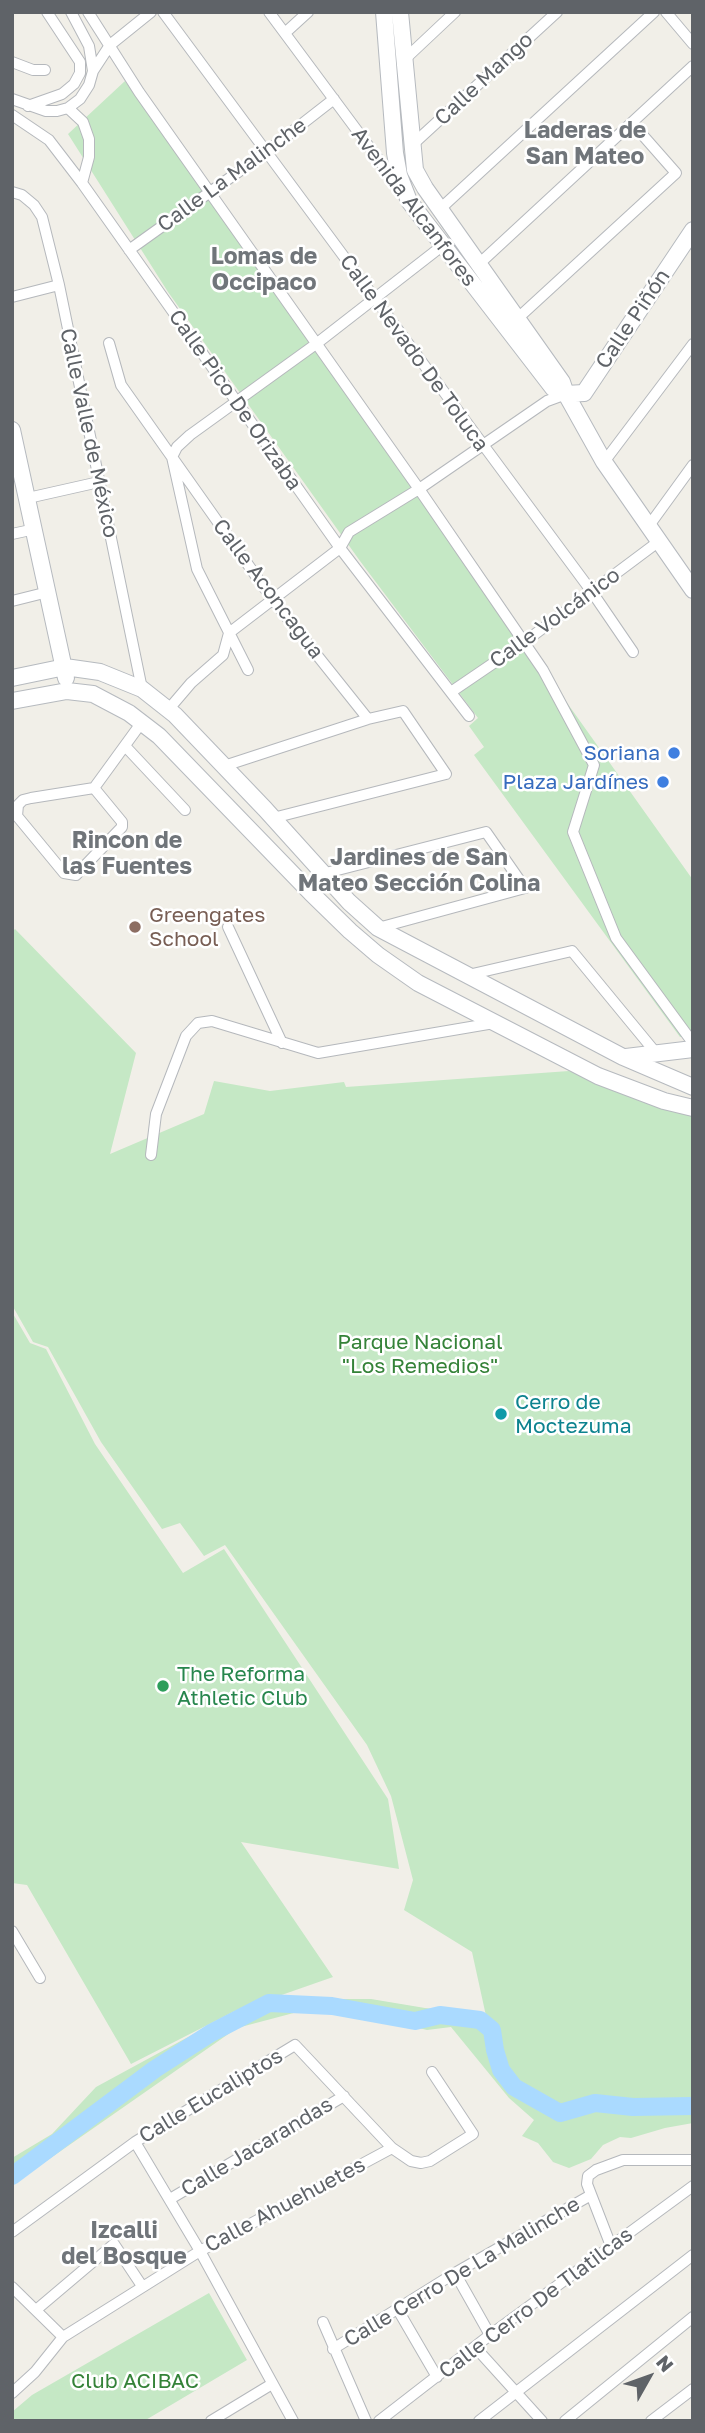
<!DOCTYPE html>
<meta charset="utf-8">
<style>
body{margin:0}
#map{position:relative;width:705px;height:2433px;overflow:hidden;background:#f1efe8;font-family:"Golos Text",sans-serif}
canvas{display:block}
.frame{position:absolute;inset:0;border:14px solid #5f6368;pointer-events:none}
.north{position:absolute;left:614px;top:2342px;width:70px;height:70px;-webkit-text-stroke:5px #fff;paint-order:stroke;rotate:50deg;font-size:19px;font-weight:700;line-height:28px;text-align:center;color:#5f6368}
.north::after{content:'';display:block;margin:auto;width:24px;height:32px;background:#5f6368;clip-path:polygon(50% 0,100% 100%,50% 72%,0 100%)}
</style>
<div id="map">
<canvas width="705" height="2433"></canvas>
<div class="frame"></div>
<div class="north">N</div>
</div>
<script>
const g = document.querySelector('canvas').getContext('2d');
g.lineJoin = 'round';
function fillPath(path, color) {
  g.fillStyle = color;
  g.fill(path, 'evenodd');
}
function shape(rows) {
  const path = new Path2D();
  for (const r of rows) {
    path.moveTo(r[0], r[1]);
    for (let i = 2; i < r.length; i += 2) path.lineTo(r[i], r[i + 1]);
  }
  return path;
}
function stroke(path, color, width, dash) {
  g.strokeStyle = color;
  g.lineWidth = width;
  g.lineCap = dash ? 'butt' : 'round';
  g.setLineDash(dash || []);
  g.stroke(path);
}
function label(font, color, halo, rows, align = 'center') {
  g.font = font + ' "Golos Text",sans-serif';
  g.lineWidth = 5;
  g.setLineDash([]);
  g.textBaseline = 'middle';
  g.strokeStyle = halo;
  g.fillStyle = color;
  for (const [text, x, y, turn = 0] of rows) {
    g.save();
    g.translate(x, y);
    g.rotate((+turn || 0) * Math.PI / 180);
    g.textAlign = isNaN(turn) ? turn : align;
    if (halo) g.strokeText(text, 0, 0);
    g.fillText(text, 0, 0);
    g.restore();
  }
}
const green = shape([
 [125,81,693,880,693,1036,680,1037,474,755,484,747,469,726,478,718,360,561,168,292,68,134],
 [15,929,136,1053,110,1154,204,1114,214,1081,270,1091,344,1082,346,1087,569,1071,693,1112,693,2123,665,2128,631,2138,620,2137,603,2145,591,2159,569,2168,553,2162,538,2143,522,2136,534,2120,509,2098,451,2027,427,2030,391,2021,305,2010,237,2028,12,2185,12,2158,52,2134,96,2087,201,2030,275,1999,371,1999,425,2008,456,2011,488,2025,472,1952,404,1910,413,1880,391,1796,367,1745,225,1545,204,1556,180,1523,162,1529,101,1442,48,1347,33,1342,12,1305,12,932],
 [12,1312,30,1343,46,1349,95,1444,183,1573,224,1549,388,1799,399,1869,241,1842,333,1977,233,2012,131,2064,27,1885,12,1883],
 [209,2293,247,2360,144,2421,12,2421,12,2412,32,2395]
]);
const river = shape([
 [12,2176,155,2069,211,2033,269,2003,332,2006,415,2021,440,2015,480,2020,492,2030,495,2050,501,2070,514,2087,560,2113,595,2103,633,2107,693,2106]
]);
const street = shape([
 [71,12,89,46,93,71],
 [88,12,139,92,419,489,543,670,594,765,573,832,616,938,693,1043],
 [163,12,592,592,633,652],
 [269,12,399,187],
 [666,12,693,44],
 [285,33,308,12],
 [404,60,455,12],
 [12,62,33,70,45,70],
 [12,99,46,111,57,111,68,108,80,99,89,85,93,71,110,45,151,12],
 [28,106,62,94,74,84,80,73,80,62,47,12],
 [68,108,83,122,89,139,89,157,82,183],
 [12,115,49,140,82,183,340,548,469,716],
 [411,146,557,12],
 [12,192,22,195,34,205,42,217,59,285,142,689],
 [440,209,654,12],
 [129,250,266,152,334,99],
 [480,263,693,66],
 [12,297,59,285],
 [518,318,676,173,632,123],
 [109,343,121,385,273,600,368,719],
 [604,462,693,344],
 [28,498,99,482],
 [648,527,693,465],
 [12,534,35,529],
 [12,601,48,592],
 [248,670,197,569,172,457,177,447,190,435,316,344,442,246],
 [451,692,523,643,658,542],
 [168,710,191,683,223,655,229,633,340,548,349,532,419,489,547,401,566,394],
 [125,746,185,810],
 [224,766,368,719,403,711,446,774,273,818],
 [94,788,122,822,122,827,76,875,64,873,17,816,18,805,23,800,31,798,94,788,142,722],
 [322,874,486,832,525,888,378,928],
 [228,927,282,1043],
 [468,975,572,951,656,1053],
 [151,1155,156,1114,186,1036,198,1023,212,1021,318,1053,494,1023],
 [12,1931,40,1978],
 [135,2142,200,2251,293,2421],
 [170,2199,344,2096],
 [12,2232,135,2142,295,2045,392,2148,411,2161,421,2163,430,2161,473,2134,432,2072],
 [611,2246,587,2184,588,2176,596,2170,623,2160,693,2160],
 [455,2273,490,2335],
 [12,2287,63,2337],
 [36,2310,114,2244,142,2286],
 [398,2310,437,2377],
 [323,2322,366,2421],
 [475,2347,542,2421],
 [333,2349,455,2273,591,2195],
 [12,2393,35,2372,63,2337,200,2251,392,2148],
 [211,2421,272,2384],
 [379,2421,490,2335,693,2186],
 [479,2421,693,2255],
 [565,2421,693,2317],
 [651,2421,693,2389]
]);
const secondary = shape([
 [384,12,395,153,399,175,409,201,553,388,566,394],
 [400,12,415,170,425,188,562,382,566,394,604,462,693,590],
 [566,394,584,393,693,230],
 [12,430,66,678],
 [12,678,65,667,100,672,142,689,175,715,265,809,349,902,378,928,623,1057,693,1087],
 [12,701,67,691,93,694,129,713,159,736,311,893,350,931,378,955,418,983,598,1076,664,1101,693,1108],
 [626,1057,693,1049]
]);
const markers = [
 [674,753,7,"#3f7fe0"],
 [663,782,7,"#3f7fe0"],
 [135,927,7,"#8d6e63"],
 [501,1414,7,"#0f9aa8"],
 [163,1686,7,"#2e9e5b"]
];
const streetNames = [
 ["Calle Mango",484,79,-43],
 ["Calle La Malinche",232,175,-36],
 ["Avenida Alcanfores",414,207,53],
 ["Calle Piñón",633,319,-56],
 ["Calle Nevado De Toluca",414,353,54],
 ["Calle Pico De Orizaba",235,400,55],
 ["Calle Valle de México",89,433,78],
 ["Calle Aconcagua",268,589,53],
 ["Calle Volcánico",555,618,-36],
 ["Calle Eucaliptos",211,2096,-31],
 ["Calle Jacarandas",257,2147,-31],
 ["Calle Ahuehuetes",285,2205,-28],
 ["Calle Cerro De La Malinche",462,2272,-31],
 ["Calle Cerro De Tlatilcas",536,2303,-37]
];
const shopNames = [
 ["Soriana",660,753],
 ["Plaza Jardínes",649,782]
];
const educationNames = [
 ["Greengates",149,915],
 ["School",149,939]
];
const parkNames = [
 ["Parque Nacional",420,1342],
 ["\"Los Remedios\"",420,1366],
 ["Club ACIBAC",135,2381]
];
const cultureNames = [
 ["Cerro de",515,1402],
 ["Moctezuma",515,1426]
];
const leisureNames = [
 ["The Reforma",177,1674],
 ["Athletic Club",177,1698]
];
const neighbourhoodNames = [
 ["Laderas de",585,131],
 ["San Mateo",585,157],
 ["Lomas de",264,257],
 ["Occipaco",264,283],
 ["Rincon de",127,841],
 ["las Fuentes",127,867],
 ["Jardines de San",419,858],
 ["Mateo Sección Colina",419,884],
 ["Izcalli",124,2231],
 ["del Bosque",124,2257]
];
fillPath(green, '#c5e8c5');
stroke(river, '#aadaff', 18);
stroke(street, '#b5b8bc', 12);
stroke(secondary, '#b6babf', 18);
stroke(street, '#fff', 10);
stroke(secondary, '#fff', 16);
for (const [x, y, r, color] of markers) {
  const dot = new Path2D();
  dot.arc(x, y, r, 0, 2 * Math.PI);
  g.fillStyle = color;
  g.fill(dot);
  stroke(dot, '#fff', 2.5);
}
label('21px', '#5f6368', '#fff', streetNames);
label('21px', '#366cbe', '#fff', shopNames, 'right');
label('21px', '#785e54', '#fff', educationNames, 'left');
label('21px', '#348238', '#fff', parkNames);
label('21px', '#0d838f', '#fff', cultureNames, 'left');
label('21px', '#27864d', '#fff', leisureNames, 'left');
label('bold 23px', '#70757a', '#fff', neighbourhoodNames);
</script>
